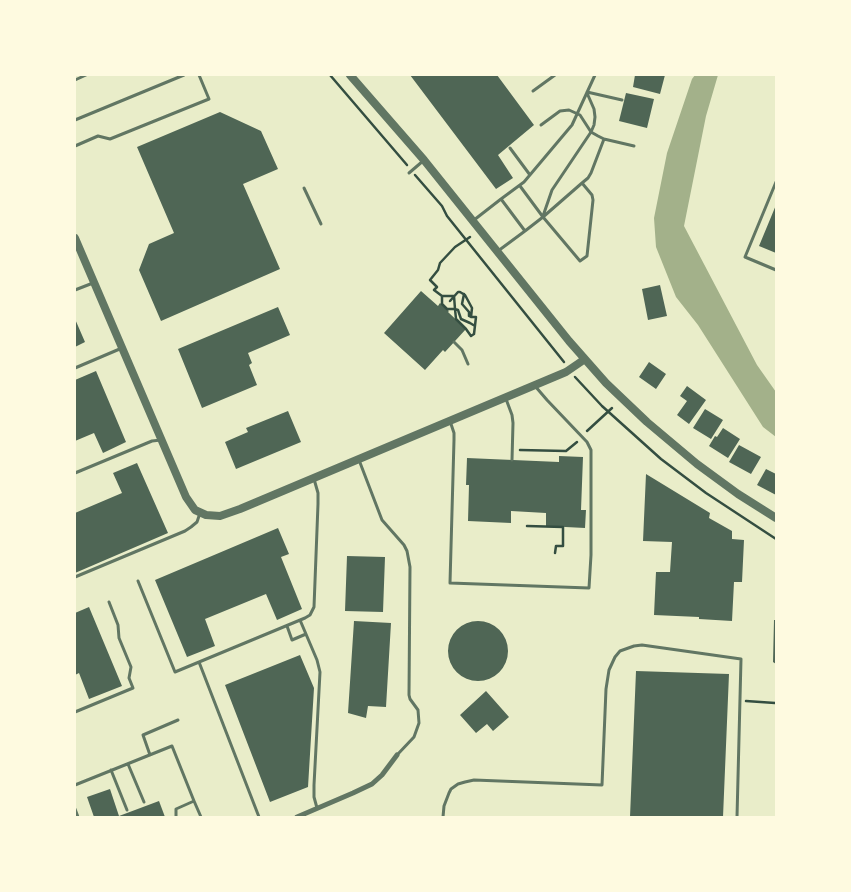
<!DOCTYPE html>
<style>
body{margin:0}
#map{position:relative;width:851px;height:892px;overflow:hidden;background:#e9edc9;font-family:Arial,sans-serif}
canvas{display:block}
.frame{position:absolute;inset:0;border:76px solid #fefae0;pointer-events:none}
</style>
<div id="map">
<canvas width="851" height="892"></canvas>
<div class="frame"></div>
</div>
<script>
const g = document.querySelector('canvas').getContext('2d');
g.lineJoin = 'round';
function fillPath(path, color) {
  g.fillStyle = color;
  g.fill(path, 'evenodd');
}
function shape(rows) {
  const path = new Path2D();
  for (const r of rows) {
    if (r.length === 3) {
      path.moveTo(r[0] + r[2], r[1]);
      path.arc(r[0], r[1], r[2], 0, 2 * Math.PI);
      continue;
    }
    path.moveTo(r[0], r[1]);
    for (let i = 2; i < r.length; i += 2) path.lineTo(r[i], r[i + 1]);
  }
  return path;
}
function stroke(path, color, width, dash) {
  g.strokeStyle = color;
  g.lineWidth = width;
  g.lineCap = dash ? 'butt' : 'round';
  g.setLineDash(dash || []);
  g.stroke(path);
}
const water = shape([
 [695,75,718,75,706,116,684,226,757,365,776,392,776,437,763,427,698,325,676,297,656,247,654,218,667,153,692,79]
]);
const building = shape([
 [410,75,497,75,534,125,498,155,513,178,496,189],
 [635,75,665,75,660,94,633,87],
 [626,93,654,99,647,128,619,121],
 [220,112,261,131,278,169,243,184,280,269,161,321,139,270,149,244,174,233,137,147],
 [776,205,776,253,759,246],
 [660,285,667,316,648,320,642,289],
 [421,291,438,306,440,303,449,311,448,312,466,329,445,352,443,350,425,370,384,333],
 [278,307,290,335,248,353,252,363,249,365,257,385,202,408,178,349],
 [75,319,85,342,75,347],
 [649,362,666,374,656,389,639,377],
 [96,371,126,442,103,453,94,433,75,441,75,380],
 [687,386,706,400,689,424,677,415,687,401,680,396],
 [705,409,723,420,711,439,693,428],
 [288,411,301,442,236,469,225,442,248,432,246,428],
 [723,428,740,439,728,458,709,446,715,436,717,437],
 [739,445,761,457,751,474,729,462],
 [559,456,583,457,581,510,586,510,585,528,546,526,546,513,511,511,511,523,468,521,469,485,466,485,467,458,559,462],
 [137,463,168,533,75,573,75,513,122,493,113,473],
 [766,469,776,474,776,495,757,485],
 [646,474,710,513,709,518,732,531,732,539,744,540,742,582,734,582,732,621,699,619,699,617,654,615,656,572,670,572,672,542,643,541],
 [278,528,289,554,281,557,302,609,277,620,266,594,205,619,215,646,187,657,155,580],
 [347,556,385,557,383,612,345,611],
 [89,607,122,686,89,699,79,673,75,675,75,613],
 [774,620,776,620,776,664,773,662],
 [354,621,391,623,386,707,368,706,366,718,348,713],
 [478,651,30],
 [300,655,314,688,308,787,270,802,225,685],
 [636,671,729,674,723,817,630,817],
 [486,691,509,717,493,731,487,724,476,733,460,715],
 [110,789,119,816,159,801,165,817,94,817,87,797]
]);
const path = shape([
 [330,75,407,165],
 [415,175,442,206,447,216,564,362],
 [470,237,455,247,440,263,438,270,430,280,437,287,434,290,442,296,454,296,455,309,458,310,461,319,470,323,475,326],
 [464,294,462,304,469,312,469,316,471,317],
 [442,296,442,304,447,309,455,309,456,319,466,329,471,336,474,334,476,317,471,317,472,308,465,295,460,292,458,292,450,301],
 [575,377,602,406,661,459,706,493,776,539],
 [587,431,612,408],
 [520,450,566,451,577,442],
 [527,526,563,527,563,546,556,546,555,553],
 [746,701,775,703]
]);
const service = shape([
 [75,80,86,75],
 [533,91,555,75],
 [587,92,622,100],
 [75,120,184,75],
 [541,125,560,111,569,110,580,115,591,132,598,136,604,139,634,146],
 [75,146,98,136,110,139,209,99,199,75],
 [510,148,530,175],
 [409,173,423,161],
 [776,182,745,257,776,270],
 [582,183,588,178,591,173,604,139],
 [520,186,543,217,580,261,587,256,593,200,592,195,582,183,543,217,525,231],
 [304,188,321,224],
 [501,199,524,182,572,125,595,75],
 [543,216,552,190,591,132,594,125,595,117,594,109,587,93],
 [474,220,501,199,525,231,498,251],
 [75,290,93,283],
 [454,342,462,350,468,364],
 [75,368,122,348],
 [506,399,512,415,513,423,512,460],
 [450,421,454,433,454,440,450,583,589,588,591,555,591,450,587,442,547,400,535,386],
 [359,460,382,520,404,545,407,551,410,567,409,695,410,699,418,710,419,723,414,737,397,755],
 [75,473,152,441,161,440],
 [75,577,185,531,191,527,197,522,200,513],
 [138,581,175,672,305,618,310,615,314,607,318,504,318,493,314,479],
 [300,620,317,660,320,672,314,785,314,797,317,808],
 [287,626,292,640,306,634],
 [199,662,259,817],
 [75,712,133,688,129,678,131,667,119,638,118,625,109,602],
 [150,755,143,735,178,720],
 [128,764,144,802],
 [111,770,127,810],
 [75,785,172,746,194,801],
 [75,809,78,817],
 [176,817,176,809,194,801,201,817],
 [443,817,444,806,449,793,451,789,458,784,465,782,474,780,602,785,606,689,609,670,615,657,620,651,634,646,642,645,741,659,737,817]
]);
const minor = shape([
 [297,817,353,793,372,784,382,775,397,755]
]);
const tertiary = shape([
 [350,75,424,160,569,341,606,383,647,422,697,464,738,494,776,518],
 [75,238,186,497,195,510,206,515,220,516,240,509,566,372,585,359]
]);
fillPath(water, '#a3b18a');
fillPath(building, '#4f6655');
stroke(path, '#344e41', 2.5);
stroke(service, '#617663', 3);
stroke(minor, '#617663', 5);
stroke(tertiary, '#617663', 8);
</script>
